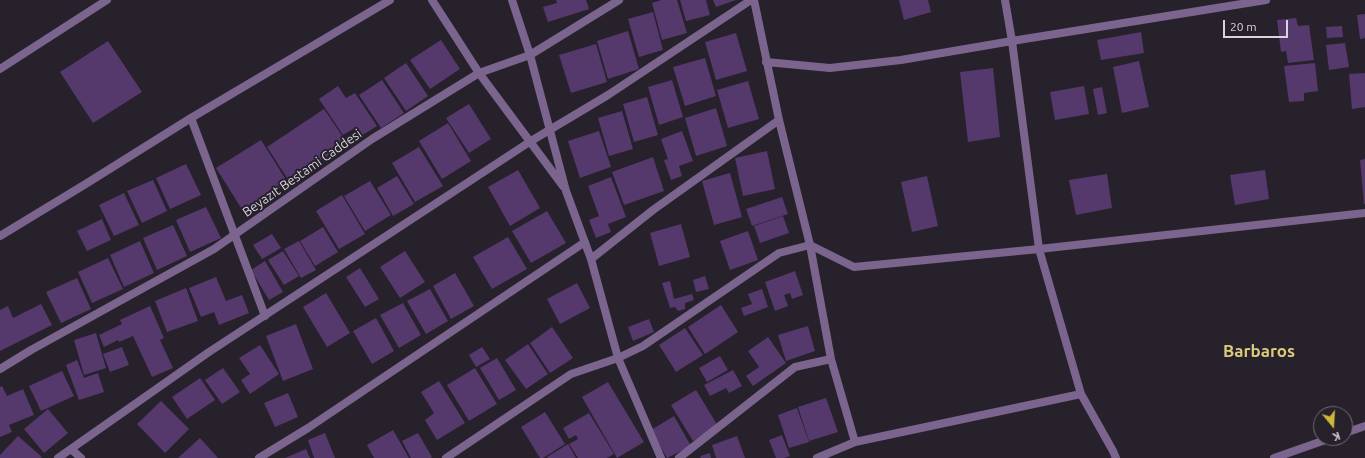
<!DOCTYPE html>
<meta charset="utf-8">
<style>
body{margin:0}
#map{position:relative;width:1365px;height:458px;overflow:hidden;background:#27212c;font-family:Ubuntu,sans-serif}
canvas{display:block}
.north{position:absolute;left:1313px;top:406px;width:40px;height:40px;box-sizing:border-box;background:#27212c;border:1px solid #6e6973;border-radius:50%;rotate:162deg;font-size:11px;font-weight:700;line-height:16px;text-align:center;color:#d9d5dd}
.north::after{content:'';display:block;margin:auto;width:14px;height:18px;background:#d0b837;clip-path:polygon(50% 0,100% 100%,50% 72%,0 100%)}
.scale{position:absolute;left:1223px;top:20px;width:65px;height:18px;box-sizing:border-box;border:2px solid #d9d5dd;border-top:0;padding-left:5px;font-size:12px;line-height:14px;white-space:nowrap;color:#d9d5dd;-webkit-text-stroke:3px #27212c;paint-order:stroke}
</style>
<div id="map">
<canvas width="1365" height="458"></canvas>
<div class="north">K</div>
<div class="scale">20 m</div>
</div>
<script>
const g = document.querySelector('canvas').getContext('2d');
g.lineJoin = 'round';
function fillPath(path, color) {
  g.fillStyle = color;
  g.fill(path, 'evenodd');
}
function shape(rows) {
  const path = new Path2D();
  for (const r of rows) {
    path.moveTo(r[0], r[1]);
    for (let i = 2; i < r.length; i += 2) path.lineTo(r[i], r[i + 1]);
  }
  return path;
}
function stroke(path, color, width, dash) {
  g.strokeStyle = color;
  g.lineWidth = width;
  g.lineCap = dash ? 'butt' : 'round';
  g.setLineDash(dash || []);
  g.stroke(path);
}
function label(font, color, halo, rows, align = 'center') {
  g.font = font + ' Ubuntu,sans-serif';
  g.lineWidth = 4;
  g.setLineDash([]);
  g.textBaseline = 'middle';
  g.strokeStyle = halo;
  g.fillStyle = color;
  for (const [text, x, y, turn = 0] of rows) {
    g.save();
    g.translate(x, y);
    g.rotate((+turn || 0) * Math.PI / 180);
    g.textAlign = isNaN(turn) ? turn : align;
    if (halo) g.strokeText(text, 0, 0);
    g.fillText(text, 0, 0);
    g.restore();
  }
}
const building = shape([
 [556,0,586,0,589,9,548,22,543,7,557,3],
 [661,0,677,0,687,33,662,40,652,3],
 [680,0,706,0,710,15,686,21],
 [713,0,736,0,716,7],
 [899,0,928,0,931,12,904,20],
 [653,12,663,50,639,57,628,19],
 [1365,14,1365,38,1360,39,1357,15],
 [1296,18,1298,26,1309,25,1314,60,1288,63,1286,51,1281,52,1277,20],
 [1342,26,1343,37,1327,38,1326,27],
 [628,31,639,69,608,79,597,41],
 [1141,32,1144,53,1101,60,1097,40],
 [736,33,747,71,716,80,705,42],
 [441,40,460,69,430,89,410,60],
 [108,41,142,92,93,123,60,72],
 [1345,43,1349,67,1329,70,1326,45],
 [596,44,607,82,571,93,559,55],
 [705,58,716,96,685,106,673,67],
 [1139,61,1149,107,1122,113,1113,67],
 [406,63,428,96,406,111,384,78],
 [1315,63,1318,91,1304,93,1304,101,1289,102,1284,66],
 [993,68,1000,137,968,142,960,72],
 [1365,73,1365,107,1352,109,1349,74],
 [382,80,404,113,381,128,359,95],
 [672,80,683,117,659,125,648,87],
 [748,81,759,119,728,128,717,90],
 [338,86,346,98,355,93,377,126,361,136,355,128,343,135,319,99],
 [1084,86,1089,114,1055,120,1050,92],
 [1102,87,1107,113,1098,115,1093,89],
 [647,97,658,135,634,142,623,104],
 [469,104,491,139,469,153,446,118],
 [716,108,727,146,696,156,685,118],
 [324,109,347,143,289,181,267,147],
 [622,111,633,149,609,156,598,118],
 [448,123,471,161,442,179,419,141],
 [599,131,611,167,580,178,568,141],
 [682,131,693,161,679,166,682,176,671,180,664,160,668,159,661,139],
 [261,140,288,183,243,211,216,168],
 [419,147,443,186,415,202,392,163],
 [767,151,775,189,743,196,735,158],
 [653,157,664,191,624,205,612,172],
 [1365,159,1365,204,1364,204,1360,160],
 [186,164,201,195,170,209,156,178],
 [518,170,540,208,510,226,488,187],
 [1265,170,1269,199,1235,205,1230,175],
 [730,173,742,217,714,225,702,181],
 [1107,174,1112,208,1076,215,1069,180],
 [397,176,414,204,393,216,377,188],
 [927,176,938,226,912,232,901,182],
 [611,177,626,217,608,224,611,232,596,238,589,220,599,216,588,186],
 [153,180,167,211,142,223,127,191],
 [370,181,391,215,365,231,344,196],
 [124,193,139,225,114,236,99,205],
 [342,195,365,234,339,249,316,211],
 [782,197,788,214,752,226,746,209],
 [206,207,221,238,190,252,176,220],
 [547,211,566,243,531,263,512,231],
 [783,216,789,233,760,243,754,226],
 [102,219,111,240,87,251,77,231],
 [681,224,690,257,659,266,650,233],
 [173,225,187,256,157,270,143,238],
 [323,227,338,252,315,266,300,241],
 [748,231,758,260,730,270,720,241],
 [272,234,281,248,262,259,253,245],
 [508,237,527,269,492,289,473,257],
 [140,241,154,273,124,287,110,255],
 [299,241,316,270,301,278,284,249],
 [283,251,299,276,284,285,268,260],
 [405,251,425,282,400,298,380,267],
 [108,258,123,289,92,303,78,272],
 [265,261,283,292,269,300,251,270],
 [360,268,379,299,365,307,346,277],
 [795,271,803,295,792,299,790,293,784,295,788,306,775,311,765,282],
 [455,273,474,306,451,319,433,286],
 [705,276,709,289,696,292,693,280],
 [216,277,226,301,242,295,249,313,219,325,214,312,201,317,189,288],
 [77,278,91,309,61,323,46,292],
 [670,281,674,299,692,294,694,300,685,303,685,309,678,311,675,307,670,308,662,283],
 [577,283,590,308,560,324,547,299],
 [186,288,198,321,167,332,155,301],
 [430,289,448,321,426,334,407,301],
 [762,289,768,307,744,316,741,308,752,304,748,294],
 [326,293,350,333,327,347,303,307],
 [403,303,421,335,399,348,380,315],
 [41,304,52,325,0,351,0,310,8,306,13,318],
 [721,305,738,332,705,354,688,327],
 [150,306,164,338,160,340,173,368,152,377,133,336,119,342,118,340,104,347,99,335,122,324,120,320],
 [376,318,394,351,372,364,353,331],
 [649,319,654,332,633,341,628,327],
 [296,324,313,369,283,381,266,336],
 [808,326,815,351,786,361,778,335],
 [552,327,573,358,550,373,530,343],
 [685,328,703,355,676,372,659,345],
 [96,333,106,368,84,375,74,340],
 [768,337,786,363,753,386,746,376,759,367,748,351],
 [528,344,548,374,526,389,505,360],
 [260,345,279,374,250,394,241,380,250,374,239,358],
 [122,347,129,365,110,372,103,354],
 [482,347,490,359,476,367,469,355],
 [720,356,728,370,707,382,699,368],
 [497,358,516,390,499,400,480,368],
 [77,360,84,378,98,373,104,392,79,400,66,365],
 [223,368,240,392,222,404,205,380],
 [475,368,497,404,469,421,447,385],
 [733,370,742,386,729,393,726,388,710,396,704,385],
 [62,371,74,396,41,411,29,386],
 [200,378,215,400,187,419,172,397],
 [439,381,465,423,437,440,425,420,434,413,421,392],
 [608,382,644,442,617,458,582,397],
 [2,386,7,396,23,389,34,415,9,425,12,432,0,437,0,387],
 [696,390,718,426,693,441,671,405],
 [288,393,298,417,275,427,264,403],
 [826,398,838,432,809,441,798,407],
 [161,401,189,429,165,453,137,424],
 [797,408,809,442,789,448,778,415],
 [48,409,68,433,44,453,24,429],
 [545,412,565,444,543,458,540,458,521,427],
 [589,413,614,454,607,458,578,458,569,444,578,439,576,435,569,439,563,428],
 [674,416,691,446,667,458,651,430],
 [393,430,409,458,374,458,367,445],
 [325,433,335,458,314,458,308,440],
 [418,433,432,457,430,458,411,458,402,441],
 [782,435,790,456,784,458,776,458,769,440],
 [18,436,42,457,40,458,0,458,0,455],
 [737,436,745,458,716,458,712,445],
 [200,438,218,458,178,458],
 [568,444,576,458,548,458,547,457],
 [306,449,310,458,285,458],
 [710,453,711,458,701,458,700,456]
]);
const street = shape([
 [432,0,479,73,563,186],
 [512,0,530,55,566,191,591,259,618,358,661,458],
 [754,0,779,120,810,245,831,359,855,442],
 [1005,0,1012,41,1039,249,1081,394],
 [766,62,830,68,901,60,1012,41,1266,0],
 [0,69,107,0],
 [191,118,265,316],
 [0,236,84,185,191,118,390,0],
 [591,259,653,210,779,120],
 [0,369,31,350,214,249,372,139,479,73,530,55,619,0],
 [1345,433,1365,426],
 [71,449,81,458],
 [58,458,209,352,531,141,608,95,751,0],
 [259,458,308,428,585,242],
 [446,458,571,374,618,358,643,346,779,253,810,245,854,267,1039,249,1365,213],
 [679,458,795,367,831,359],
 [817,458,855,442,1081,394,1113,451,1116,458],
 [1274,458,1331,438]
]);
const streetNames = [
 ["Beyazıt Bestami Caddesi",302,173,-35]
];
const districtNames = [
 ["Barbaros",1259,351]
];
fillPath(building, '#55386c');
stroke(street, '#7b658f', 8);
label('13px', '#d9d5dd', '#27212c', streetNames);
label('bold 17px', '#dacb7d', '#27212c', districtNames);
</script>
